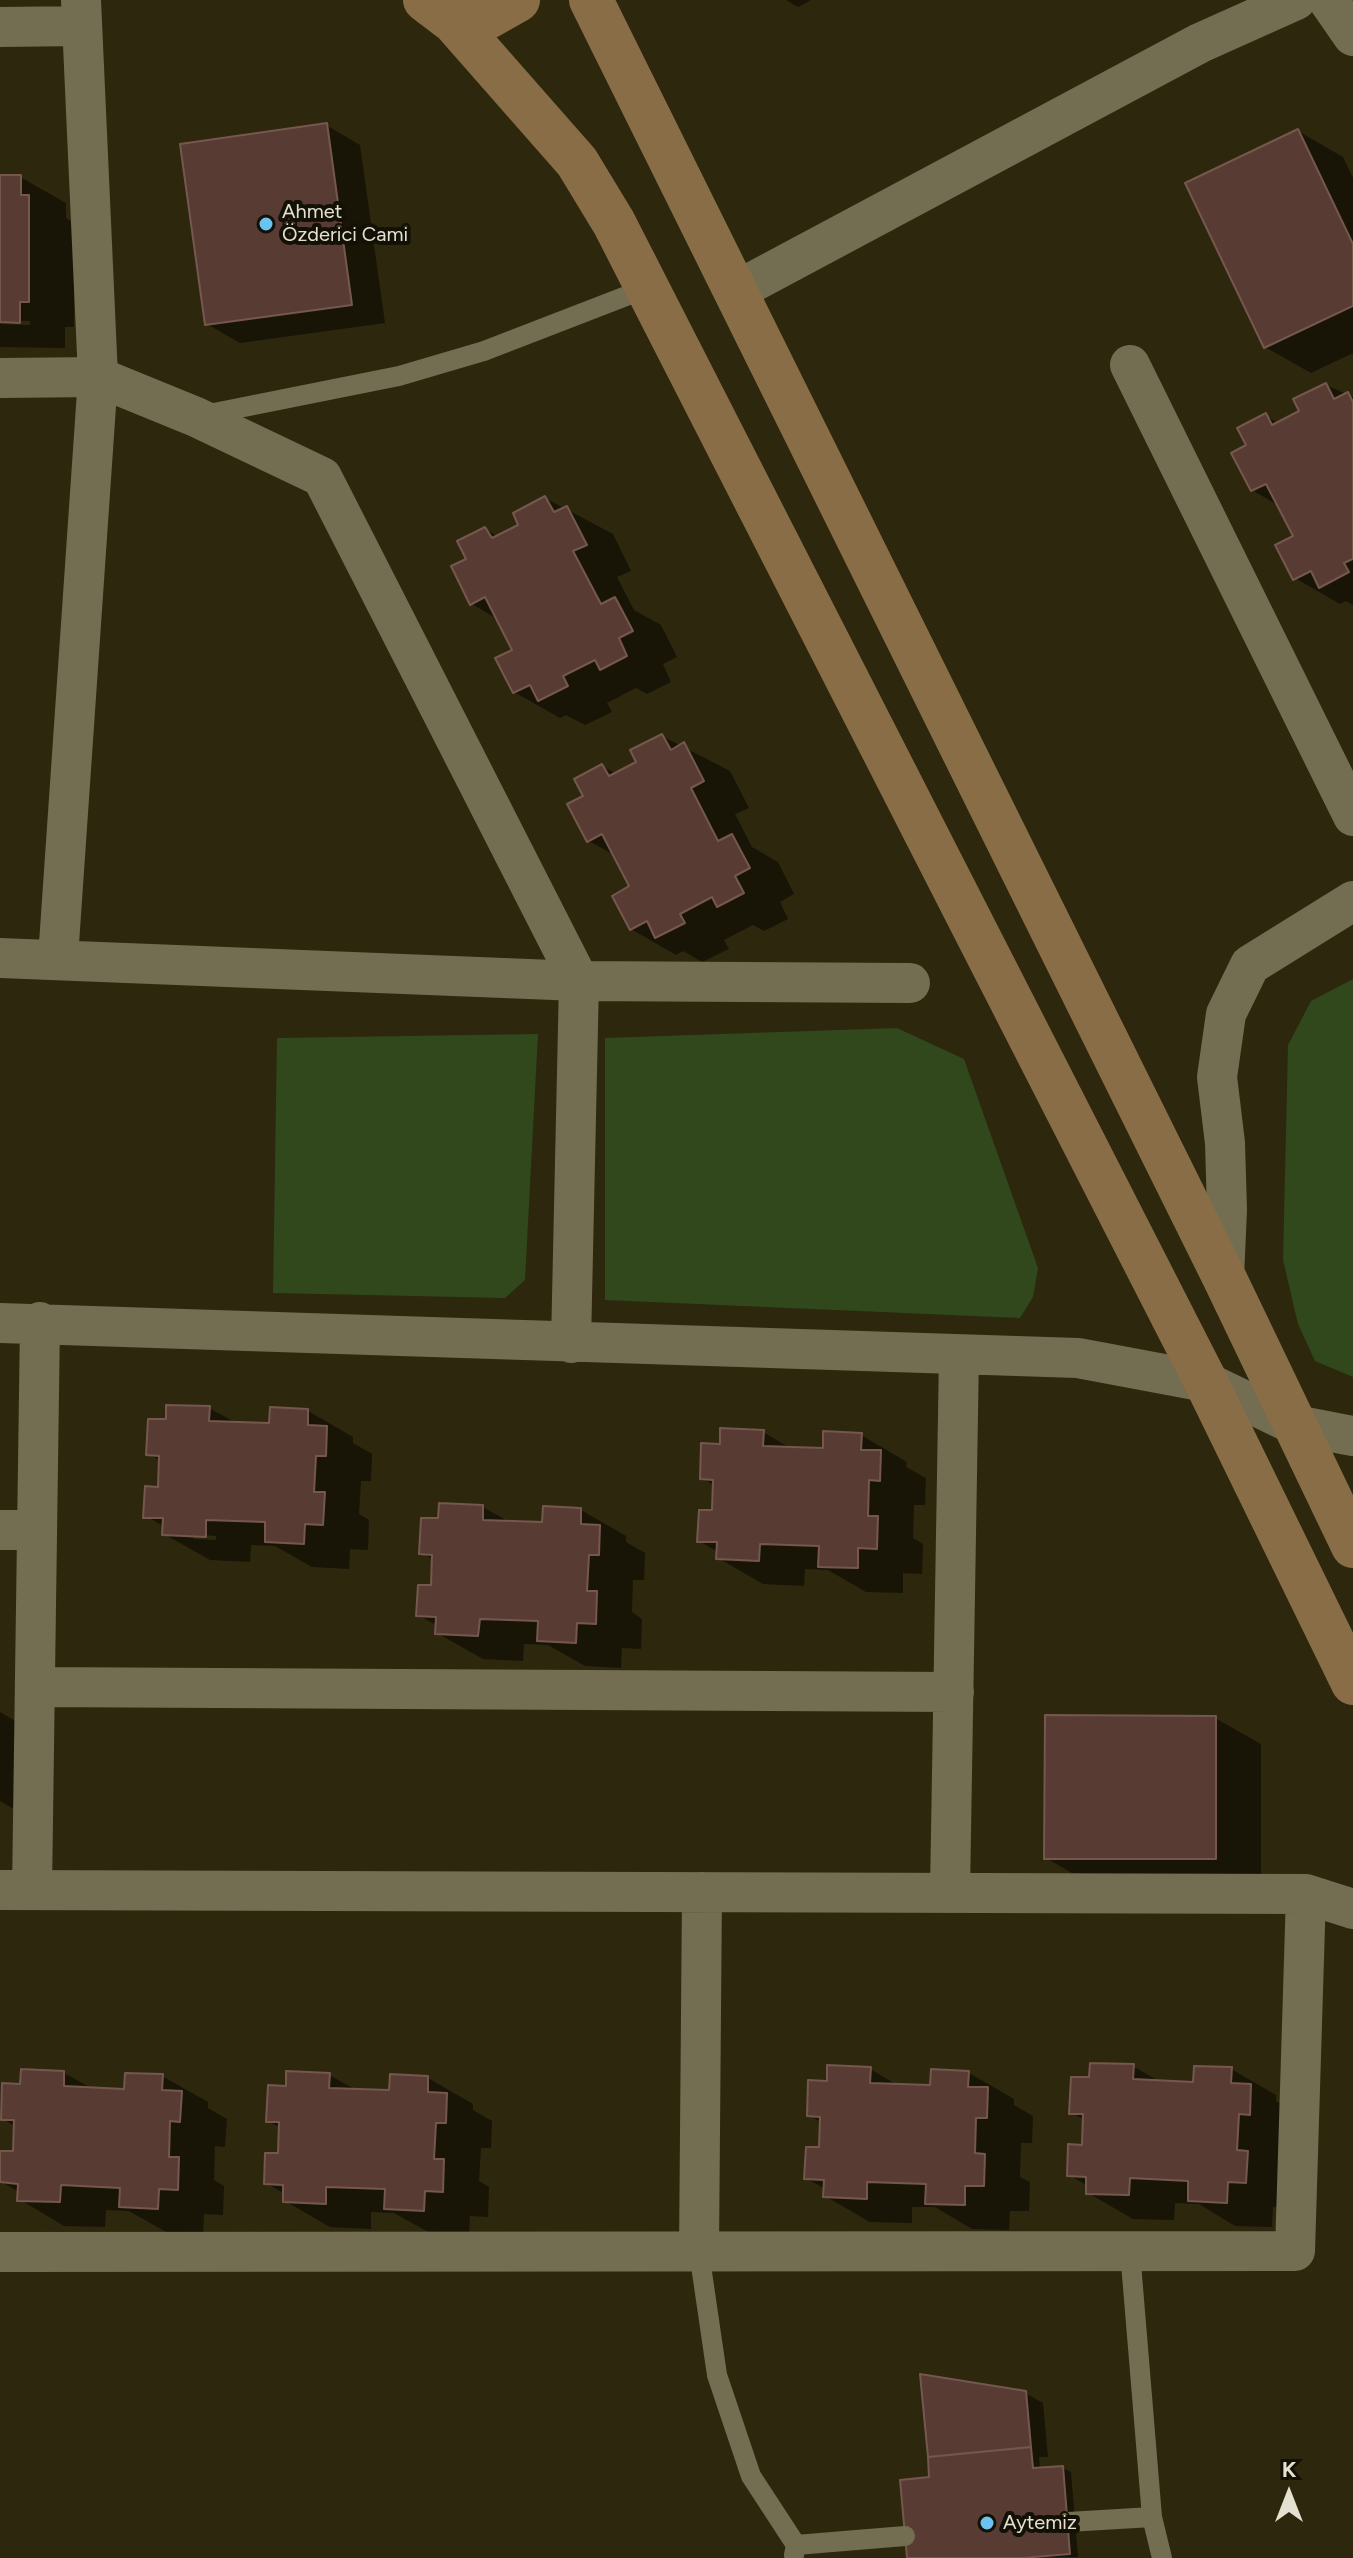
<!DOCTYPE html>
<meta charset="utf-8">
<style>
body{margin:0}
#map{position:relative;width:1353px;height:2558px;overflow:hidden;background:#2d270d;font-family:Figtree,sans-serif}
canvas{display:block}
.north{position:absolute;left:1249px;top:2454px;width:80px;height:80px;-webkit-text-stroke:6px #131006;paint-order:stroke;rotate:0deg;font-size:22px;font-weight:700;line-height:32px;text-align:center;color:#e4e1d1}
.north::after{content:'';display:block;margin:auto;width:28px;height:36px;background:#e4e1d1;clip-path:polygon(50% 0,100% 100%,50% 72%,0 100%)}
</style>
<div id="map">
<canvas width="1353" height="2558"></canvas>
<div class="north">K</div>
</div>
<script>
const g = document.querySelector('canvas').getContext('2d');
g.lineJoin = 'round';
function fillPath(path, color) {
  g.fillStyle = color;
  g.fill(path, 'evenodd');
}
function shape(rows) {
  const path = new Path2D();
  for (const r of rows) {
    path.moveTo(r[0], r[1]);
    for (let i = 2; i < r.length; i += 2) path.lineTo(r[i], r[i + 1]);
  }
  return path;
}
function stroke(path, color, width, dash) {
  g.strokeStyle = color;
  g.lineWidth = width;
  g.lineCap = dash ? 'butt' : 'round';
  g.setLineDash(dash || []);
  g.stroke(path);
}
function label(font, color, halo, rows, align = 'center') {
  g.font = font + ' Figtree,sans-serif';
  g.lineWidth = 8;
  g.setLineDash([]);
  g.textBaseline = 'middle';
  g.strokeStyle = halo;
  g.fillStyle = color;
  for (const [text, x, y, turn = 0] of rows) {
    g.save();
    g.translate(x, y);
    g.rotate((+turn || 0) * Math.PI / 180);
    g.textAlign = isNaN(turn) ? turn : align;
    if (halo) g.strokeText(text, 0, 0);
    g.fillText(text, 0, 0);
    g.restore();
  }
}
const green = shape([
 [1353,979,1353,1377,1315,1361,1298,1324,1283,1260,1288,1045,1311,1001],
 [897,1028,964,1059,1038,1268,1033,1297,1020,1318,605,1300,605,1038],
 [538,1034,525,1280,505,1298,273,1293,277,1038]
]);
const shadow = shape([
 [786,0,811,0,798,7],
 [326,125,360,145,385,323,240,343,207,324],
 [1298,131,1343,157,1353,178,1353,353,1311,373,1265,347],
 [0,177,20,177,66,203,66,218,74,223,74,327,65,327,65,348,0,347,0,324,30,325,30,321,0,320],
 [1326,385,1353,397,1353,605,1346,601,1340,604,1295,578,1295,537,1279,506,1252,490,1249,446,1266,416,1280,424,1302,412],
 [545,498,613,534,631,571,617,577,634,610,661,625,677,657,663,664,671,682,647,694,636,688,607,703,612,712,585,725,566,715,560,718,514,692,515,650,499,620,472,604,469,560,485,529,499,537,521,526],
 [662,736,730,771,749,808,735,814,752,847,778,862,794,894,780,902,788,919,764,931,753,925,724,940,729,949,702,962,683,951,676,955,631,929,632,887,616,856,589,841,585,796,602,766,616,774,639,763],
 [209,1408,238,1424,271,1425,308,1411,353,1437,353,1443,372,1454,371,1481,361,1481,359,1514,369,1520,368,1550,350,1549,349,1569,312,1567,275,1546,251,1545,250,1562,210,1560,164,1534,165,1527,146,1516,160,1489,161,1461,148,1454,168,1421],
 [190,1534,216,1536,216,1540,194,1539],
 [763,1432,792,1449,825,1450,861,1435,907,1462,906,1467,926,1478,925,1505,914,1505,913,1538,923,1544,922,1574,903,1573,903,1593,866,1592,828,1570,805,1569,804,1586,763,1584,718,1558,718,1552,699,1541,714,1512,715,1486,702,1478,722,1446],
 [483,1507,511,1523,544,1524,581,1510,626,1536,626,1542,645,1553,644,1580,633,1580,632,1612,642,1619,641,1649,622,1648,621,1668,585,1666,548,1645,524,1644,523,1661,483,1659,437,1633,438,1626,418,1615,433,1587,434,1560,421,1553,440,1520],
 [0,1712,26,1727,29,1808,12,1808,0,1801],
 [1215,1718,1261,1744,1261,1884,1091,1884,1046,1858],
 [1133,2066,1162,2083,1194,2084,1231,2069,1276,2095,1276,2101,1295,2112,1291,2208,1273,2207,1272,2227,1235,2226,1199,2204,1175,2203,1174,2220,1133,2219,1088,2193,1088,2186,1069,2175,1083,2147,1085,2120,1071,2113,1091,2079],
 [870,2069,899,2086,932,2087,969,2073,1014,2099,1014,2105,1033,2116,1032,2143,1021,2143,1020,2177,1030,2182,1029,2211,1010,2211,1009,2230,972,2229,935,2207,912,2207,912,2223,870,2222,825,2196,825,2189,806,2178,821,2149,822,2123,809,2115,829,2083],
 [64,2073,93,2089,126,2091,162,2076,208,2102,208,2108,227,2119,225,2147,215,2146,214,2180,224,2186,223,2215,204,2214,203,2234,166,2232,129,2211,106,2210,105,2227,64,2226,19,2199,19,2192,0,2181,15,2154,16,2127,3,2119,22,2086],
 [329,2075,358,2091,391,2092,428,2078,473,2104,473,2110,492,2121,491,2148,481,2148,479,2181,489,2187,488,2217,470,2216,469,2236,432,2234,394,2213,371,2212,371,2229,330,2227,285,2201,285,2194,266,2183,280,2155,281,2128,268,2121,288,2088],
 [1025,2393,1043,2403,1048,2457,1039,2457,1040,2470,1063,2468,1071,2472,1078,2557,909,2558]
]);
const building = shape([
 [327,123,352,305,205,325,180,144,327,123],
 [1298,129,1353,244,1353,306,1264,348,1185,183,1298,129],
 [0,175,21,175,21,195,29,195,29,302,20,302,20,323,0,322,0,175],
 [1326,383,1334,399,1348,392,1353,402,1353,559,1344,563,1349,572,1319,588,1311,571,1293,580,1275,545,1293,536,1266,484,1251,491,1231,453,1246,445,1237,428,1266,413,1272,425,1299,411,1293,399,1326,383],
 [545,496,554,512,567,506,587,545,573,551,601,604,615,597,633,631,619,638,627,656,600,670,595,660,563,676,568,686,538,701,530,685,513,693,495,658,512,650,485,597,470,605,451,566,466,559,457,541,485,527,492,538,518,525,513,513,545,496],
 [662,734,671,750,684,742,704,781,691,788,718,841,732,834,750,868,735,876,744,893,717,907,712,897,680,914,685,923,655,938,647,921,630,930,612,896,629,886,602,834,587,842,567,804,583,796,574,779,602,764,609,776,636,762,630,750,662,734],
 [166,1405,210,1406,209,1421,269,1423,270,1407,308,1409,308,1425,327,1426,326,1456,316,1456,314,1492,325,1492,323,1525,305,1524,304,1544,265,1542,265,1522,206,1520,206,1537,162,1535,163,1518,143,1518,145,1486,158,1487,159,1456,146,1455,148,1419,166,1419,166,1405],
 [720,1428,764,1430,763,1446,823,1448,823,1431,862,1433,861,1450,881,1450,880,1481,869,1480,868,1516,878,1516,877,1549,858,1548,858,1568,818,1567,819,1546,760,1544,759,1561,716,1559,717,1542,697,1542,699,1510,712,1510,713,1480,700,1479,701,1443,720,1444,720,1428],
 [439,1503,483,1505,483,1520,542,1522,543,1506,581,1508,581,1524,600,1525,599,1555,589,1555,587,1591,597,1591,596,1624,577,1623,576,1643,537,1641,538,1621,480,1619,478,1636,435,1634,436,1617,416,1616,418,1585,431,1585,432,1555,419,1554,421,1518,438,1518,439,1503],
 [1045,1715,1216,1716,1216,1859,1044,1859,1045,1715],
 [1090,2063,1134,2064,1133,2079,1193,2082,1194,2066,1232,2067,1231,2083,1251,2084,1250,2115,1239,2114,1237,2150,1248,2151,1246,2183,1228,2182,1227,2203,1188,2201,1188,2181,1130,2178,1129,2195,1086,2194,1086,2177,1067,2176,1068,2144,1082,2145,1083,2114,1069,2114,1071,2077,1089,2077,1090,2063],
 [827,2065,871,2067,870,2083,930,2085,931,2069,969,2071,968,2087,988,2087,987,2118,976,2118,975,2153,985,2154,984,2186,965,2186,965,2205,925,2204,926,2184,867,2182,867,2199,823,2197,824,2180,804,2179,806,2147,819,2147,820,2117,807,2116,808,2080,827,2081,827,2065],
 [21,2069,64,2071,64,2086,124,2089,125,2073,163,2074,162,2090,182,2091,180,2122,170,2121,169,2157,179,2157,178,2190,159,2189,158,2209,119,2207,120,2188,61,2185,60,2202,17,2201,18,2184,0,2182,0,2151,13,2151,14,2120,1,2120,2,2083,20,2084,21,2069],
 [286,2071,330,2073,329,2088,389,2090,390,2074,428,2076,428,2092,447,2093,446,2123,436,2123,434,2159,444,2159,443,2192,425,2191,424,2211,384,2209,385,2189,326,2187,326,2204,283,2202,283,2185,264,2184,265,2153,278,2153,279,2122,266,2122,268,2085,286,2086,286,2071],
 [920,2374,1026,2391,1031,2447,928,2457,920,2374],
 [1031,2447,1033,2468,1063,2466,1070,2554,1022,2558,907,2558,900,2480,929,2477,928,2457,1031,2447]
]);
const service = shape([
 [204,415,399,376,484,351,647,288],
 [1130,2251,1152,2517],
 [699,2252,717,2375,751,2476,796,2545],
 [1068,2522,1152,2517,1162,2558],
 [794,2555,796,2545,905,2536]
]);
const minor = shape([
 [1328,0,1353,36],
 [0,27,82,26],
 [736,291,1200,43,1296,0],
 [1130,365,1353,816],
 [0,378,98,377,196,417,322,477,579,981,571,1343],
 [0,958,579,981,910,983],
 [58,958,98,377,81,0],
 [1224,1277,1227,1210,1225,1143,1217,1077,1226,1014,1250,965,1353,901],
 [0,1323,1078,1358,1206,1382,1295,1425,1353,1436],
 [0,1530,37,1530],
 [35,1687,954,1692],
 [0,1890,1306,1894,1353,1909],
 [32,1890,40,1322],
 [950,1892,959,1355],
 [0,2252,1295,2251,1306,1894],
 [699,2252,702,1892]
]);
const secondary = shape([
 [425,0,454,22,488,17,518,0],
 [591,0,1224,1277,1353,1546],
 [454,22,577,162,614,223,1206,1382,1353,1683]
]);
const markers = [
 [266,224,8,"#6bc3f2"],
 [987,2523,8,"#6bc3f2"]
];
const poiNames = [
 ["Ahmet",282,212],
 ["Özderici Cami",282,235],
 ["Aytemiz",1003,2523]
];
fillPath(green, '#30481c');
fillPath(shadow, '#0007');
fillPath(building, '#583c34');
stroke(building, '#75574e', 2);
stroke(service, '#736d51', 20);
stroke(minor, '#736d51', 40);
stroke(secondary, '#896d46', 44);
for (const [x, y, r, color] of markers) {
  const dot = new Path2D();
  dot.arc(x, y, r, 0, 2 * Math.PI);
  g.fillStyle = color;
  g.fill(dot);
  stroke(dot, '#131006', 3);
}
label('20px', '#e4e1d1', '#131006', poiNames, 'left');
</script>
